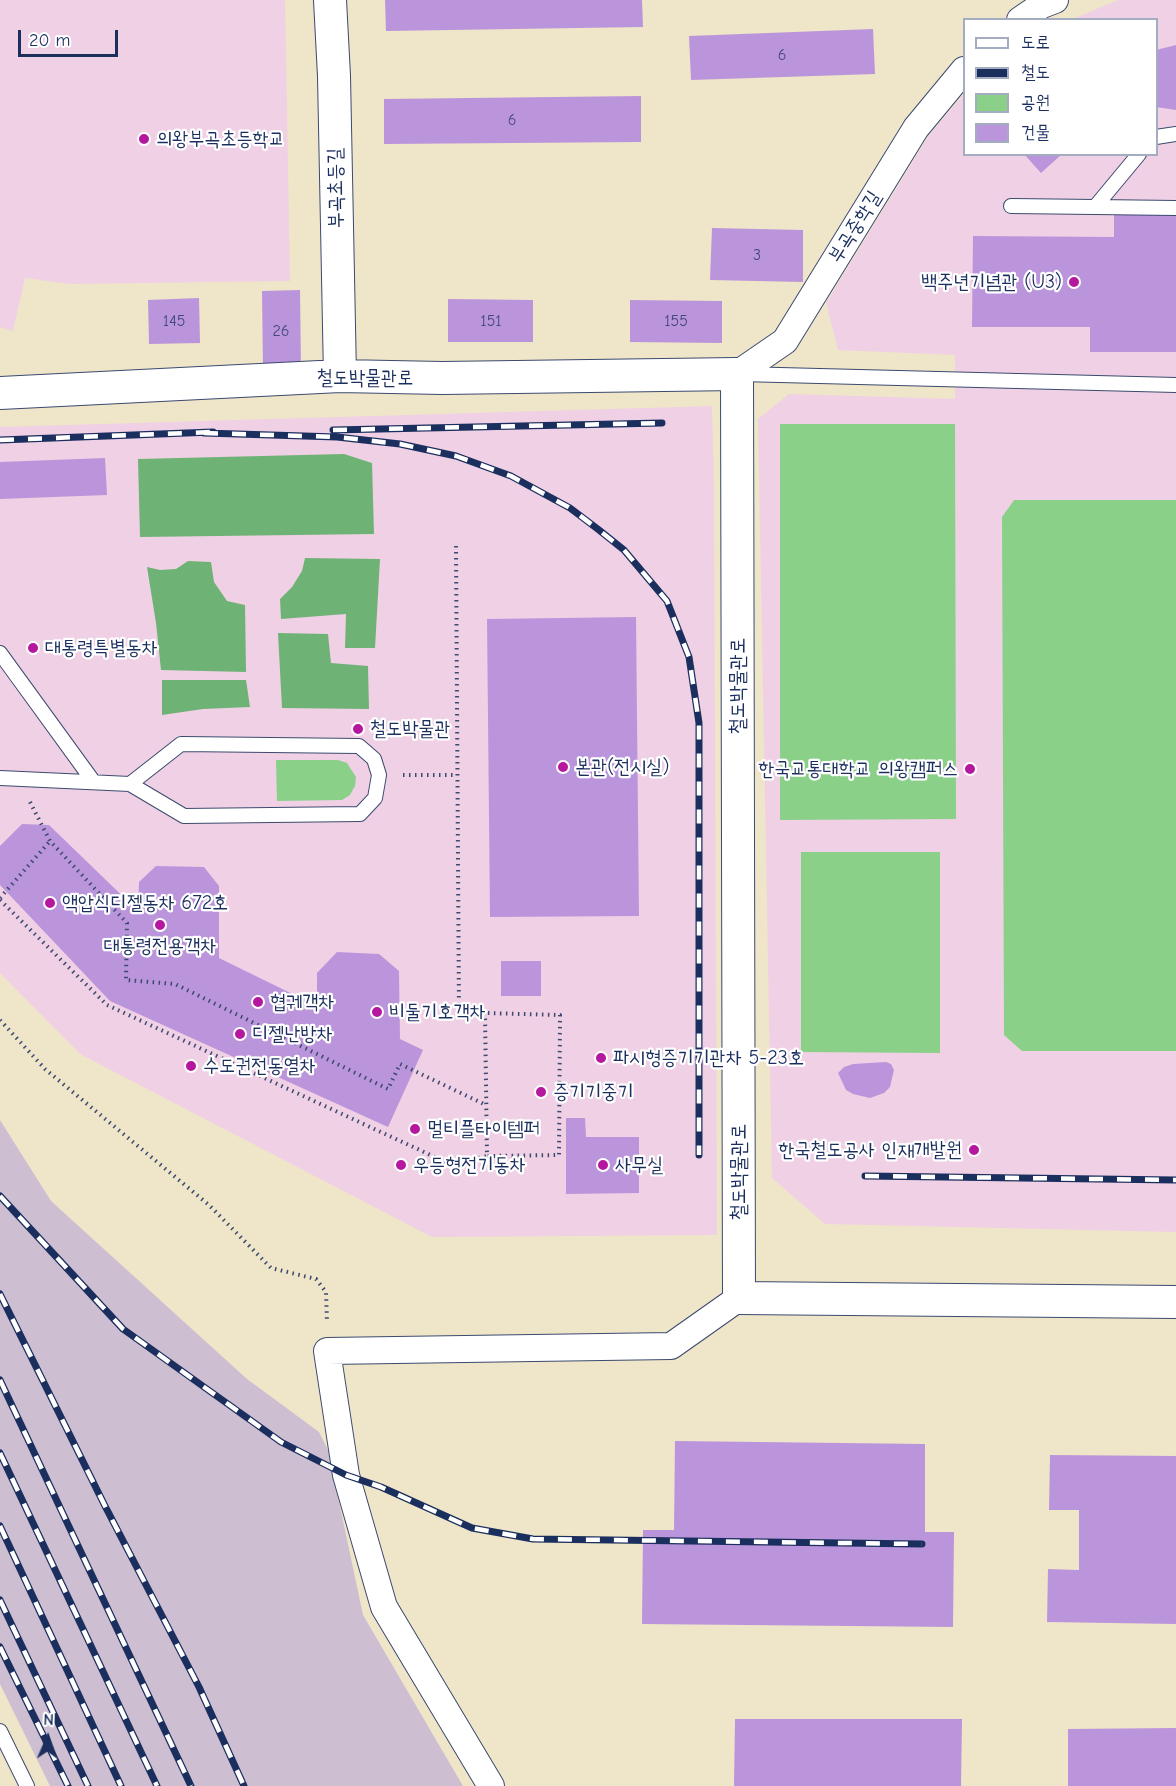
<!DOCTYPE html>
<meta charset="utf-8">
<style>
body{margin:0}
#map{position:relative;width:1176px;height:1786px;overflow:hidden;background:#efe5c9;font-family:"Comic Neue","Poor Story",sans-serif}
canvas{display:block}
.legend{position:absolute;left:963px;top:18px;width:195px;height:138px;box-sizing:border-box;background:#fff;border:2px solid #a4acbf;margin:0;padding:8px 10px;list-style:none;font-size:18px;color:#1b2f5e}
.legend li{display:flex;align-items:center;gap:12px;height:30px}
.legend b{width:30px;border:2px solid #a4acbf}
.north{position:absolute;left:18px;top:1708px;width:60px;height:60px;-webkit-text-stroke:4px #fff;paint-order:stroke;rotate:2deg;font-size:16px;font-weight:700;line-height:24px;text-align:center;color:#1b2f5e}
.north::after{content:'';display:block;margin:auto;width:21px;height:27px;background:#1b2f5e;clip-path:polygon(50% 0,100% 100%,50% 72%,0 100%)}
.scale{position:absolute;left:18px;top:30px;width:100px;height:27px;box-sizing:border-box;border:3px solid #1b2f5e;border-top:0;padding-left:8px;font-size:18px;line-height:21px;white-space:nowrap;color:#1b2f5e;-webkit-text-stroke:4px #fff;paint-order:stroke}
</style>
<div id="map">
<canvas width="1176" height="1786"></canvas>
<ul class="legend">
<li><b style="height:8px;background:#fff"></b>도로</li>
<li><b style="height:8px;background:#1b2f5e"></b>철도</li>
<li><b style="height:16px;background:#8ad089"></b>공원</li>
<li><b style="height:16px;background:#bb95db"></b>건물</li>
</ul>
<div class="north">N</div>
<div class="scale">20 m</div>
</div>
<script>
const g = document.querySelector('canvas').getContext('2d');
g.lineJoin = 'round';
function fillPath(path, color) {
  g.fillStyle = color;
  g.fill(path, 'evenodd');
}
function shape(rows) {
  const path = new Path2D();
  for (const r of rows) {
    path.moveTo(r[0], r[1]);
    for (let i = 2; i < r.length; i += 2) path.lineTo(r[i], r[i + 1]);
  }
  return path;
}
function stroke(path, color, width, dash) {
  g.strokeStyle = color;
  g.lineWidth = width;
  g.lineCap = dash ? 'butt' : 'round';
  g.setLineDash(dash || []);
  g.stroke(path);
}
function label(font, color, halo, rows, align = 'center') {
  g.font = font + ' "Comic Neue","Poor Story",sans-serif';
  g.lineWidth = 4.5;
  g.setLineDash([]);
  g.textBaseline = 'middle';
  g.strokeStyle = halo;
  g.fillStyle = color;
  for (const [text, x, y, turn = 0] of rows) {
    g.save();
    g.translate(x, y);
    g.rotate((+turn || 0) * Math.PI / 180);
    g.textAlign = isNaN(turn) ? turn : align;
    if (halo) g.strokeText(text, 0, 0);
    g.fillText(text, 0, 0);
    g.restore();
  }
}
const built = shape([
 [0,0,285,0,290,281,71,284,25,278,13,331,0,327],
 [1118,0,1176,0,1176,1232,825,1224,772,1178,758,419,789,394,955,399,955,355,838,350,826,303,929,135,964,94,964,154,1156,154,1156,20,1073,19],
 [712,406,714,485,717,1235,432,1237,80,1054,0,973,0,427]
]);
const industrial = shape([
 [0,1120,51,1201,247,1379,319,1432,328,1450,363,1615,463,1786,50,1786,0,1684]
]);
const green = shape([
 [780,424,955,424,956,819,780,820],
 [1014,500,1176,500,1176,1051,1022,1051,1004,1035,1002,517],
 [276,760,338,760,347,763,356,777,355,786,350,795,342,800,277,801],
 [801,852,940,852,940,1053,801,1052]
]);
const forest = shape([
 [344,454,372,463,374,534,140,537,138,459],
 [305,558,380,559,375,648,345,648,346,614,281,619,280,599,292,587,302,571],
 [188,561,211,562,214,582,227,601,245,605,246,672,161,670,156,623,147,567,160,570,176,569],
 [278,633,328,634,331,663,368,666,369,709,282,708],
 [162,680,246,680,250,707,203,709,162,715]
]);
const building = shape([
 [385,0,642,0,643,27,386,31],
 [873,29,875,74,691,80,689,36],
 [1176,45,1176,110,1156,107,1156,50],
 [641,96,641,142,384,144,384,99],
 [1024,154,1062,154,1041,173],
 [1114,213,1176,214,1176,352,1090,352,1090,327,972,327,973,236,1114,237],
 [712,228,803,230,803,282,710,280],
 [300,290,301,371,263,372,262,291],
 [199,298,200,343,149,344,148,300],
 [448,299,533,300,533,342,448,342],
 [630,300,722,301,722,343,630,342],
 [105,458,107,495,0,499,0,462],
 [636,617,639,916,490,917,487,619],
 [22,824,49,825,138,911,139,882,156,866,204,867,219,886,219,958,317,1006,317,973,337,952,379,954,399,971,400,1039,423,1050,388,1127,110,1001,0,885,0,846],
 [501,961,541,961,541,996,501,996],
 [886,1062,891,1064,894,1070,890,1087,884,1093,870,1098,853,1094,846,1090,838,1073,844,1067,853,1064],
 [566,1118,585,1118,586,1137,639,1137,639,1193,566,1194],
 [675,1441,925,1444,925,1532,954,1532,953,1627,642,1624,643,1530,674,1530],
 [1050,1455,1176,1456,1176,1624,1047,1622,1048,1569,1079,1570,1079,1510,1049,1510],
 [735,1719,962,1719,961,1786,734,1786],
 [1176,1728,1176,1786,1068,1786,1068,1729]
]);
const path = shape([
 [456,546,459,1015,485,1013,560,1015,559,1155,487,1156,485,1013],
 [403,775,457,775],
 [30,802,50,841,127,923,126,980,175,984,388,1089,400,1064,486,1105],
 [0,898,50,841],
 [0,900,107,1005,452,1165,487,1156],
 [0,1020,45,1069,209,1205,271,1268,316,1279,326,1292,327,1322]
]);
const service = shape([
 [1156,137,1176,134],
 [1011,206,1095,207,1139,154],
 [1095,207,1176,208],
 [740,374,1176,385],
 [0,653,93,781],
 [0,778,130,784,184,816,360,814,375,798,379,775,374,759,359,746,181,744,130,784],
 [0,1731,27,1786]
]);
const minor = shape([
 [1020,20,1042,5,1055,0],
 [737,374,785,341,916,128,964,70],
 [491,1786,384,1607,346,1475,327,1351,671,1346,739,1298]
]);
const tertiary = shape([
 [330,0,334,76,340,376],
 [0,393,340,376,442,378,737,374,739,1298,1176,1302]
]);
const rail = shape([
 [333,430,662,423],
 [204,433,337,437,400,444,456,456,511,476,570,508,599,530,624,550,667,601,689,657,699,723,699,1155],
 [0,440,213,432],
 [865,1176,1176,1180],
 [0,1196,123,1329,281,1442,346,1475,381,1487,472,1528,533,1539,922,1544],
 [0,1294,105,1506,199,1687,244,1786],
 [0,1380,191,1786],
 [0,1453,157,1786],
 [0,1526,121,1786],
 [0,1600,88,1786],
 [0,1647,68,1786]
]);
const markers = [
 [144,139,6,"#b5179e"],
 [1074,282,6,"#b5179e"],
 [33,648,6,"#b5179e"],
 [358,729,6,"#b5179e"],
 [563,767,6,"#b5179e"],
 [970,769,6,"#b5179e"],
 [50,903,6,"#b5179e"],
 [160,925,6,"#b5179e"],
 [258,1002,6,"#b5179e"],
 [377,1012,6,"#b5179e"],
 [240,1034,6,"#b5179e"],
 [601,1058,6,"#b5179e"],
 [191,1066,6,"#b5179e"],
 [541,1092,6,"#b5179e"],
 [415,1129,6,"#b5179e"],
 [974,1150,6,"#b5179e"],
 [401,1165,6,"#b5179e"],
 [603,1165,6,"#b5179e"]
];
const numberNames = [
 ["6",782,55],
 ["6",512,120],
 ["3",757,255],
 ["145",174,321],
 ["151",491,321],
 ["155",676,321],
 ["26",281,331]
];
const poiNames = [
 ["의왕부곡초등학교",156,139],
 ["백주년기념관 (U3)",1062,282,"right"],
 ["대통령특별동차",45,648],
 ["철도박물관",370,729],
 ["본관(전시실)",575,767],
 ["한국교통대학교 의왕캠퍼스",958,769,"right"],
 ["액압식디젤동차 672호",62,903],
 ["대통령전용객차",160,946,"center"],
 ["협궤객차",270,1002],
 ["비둘기호객차",389,1012],
 ["디젤난방차",252,1034],
 ["파시형증기기관차 5-23호",613,1058],
 ["수도권전동열차",203,1066],
 ["증기기중기",553,1092],
 ["멀티플타이템퍼",427,1129],
 ["한국철도공사 인재개발원",962,1150,"right"],
 ["우등형전기동차",413,1165],
 ["사무실",615,1165]
];
const streetNames = [
 ["부곡초등길",336,188,-91],
 ["부곡중학길",855,227,-58],
 ["철도박물관로",365,378],
 ["철도박물관로",738,686,-90],
 ["철도박물관로",739,1172,-90]
];
fillPath(built, '#f0d0e5');
fillPath(industrial, '#cebed2');
fillPath(green, '#8ad089');
fillPath(forest, '#6fb275');
fillPath(building, '#bb95db');
stroke(service, '#3b4a6e', 16);
stroke(minor, '#3b4a6e', 28);
stroke(tertiary, '#3b4a6e', 34);
stroke(path, '#3b4a6e', 4, [1.5, 4.5]);
stroke(service, '#fff', 14);
stroke(minor, '#fff', 26);
stroke(tertiary, '#fff', 32);
stroke(rail, '#1b2f5e', 7);
stroke(rail, '#fff', 4.5, [14]);
for (const [x, y, r, color] of markers) {
  const dot = new Path2D();
  dot.arc(x, y, r, 0, 2 * Math.PI);
  g.fillStyle = color;
  g.fill(dot);
  stroke(dot, '#fff', 2);
}
label('16px', '#43487d', null, numberNames);
label('20px', '#1b2f5e', '#fff', poiNames, 'left');
label('20px', '#1b2f5e', '#fff', streetNames);
</script>
